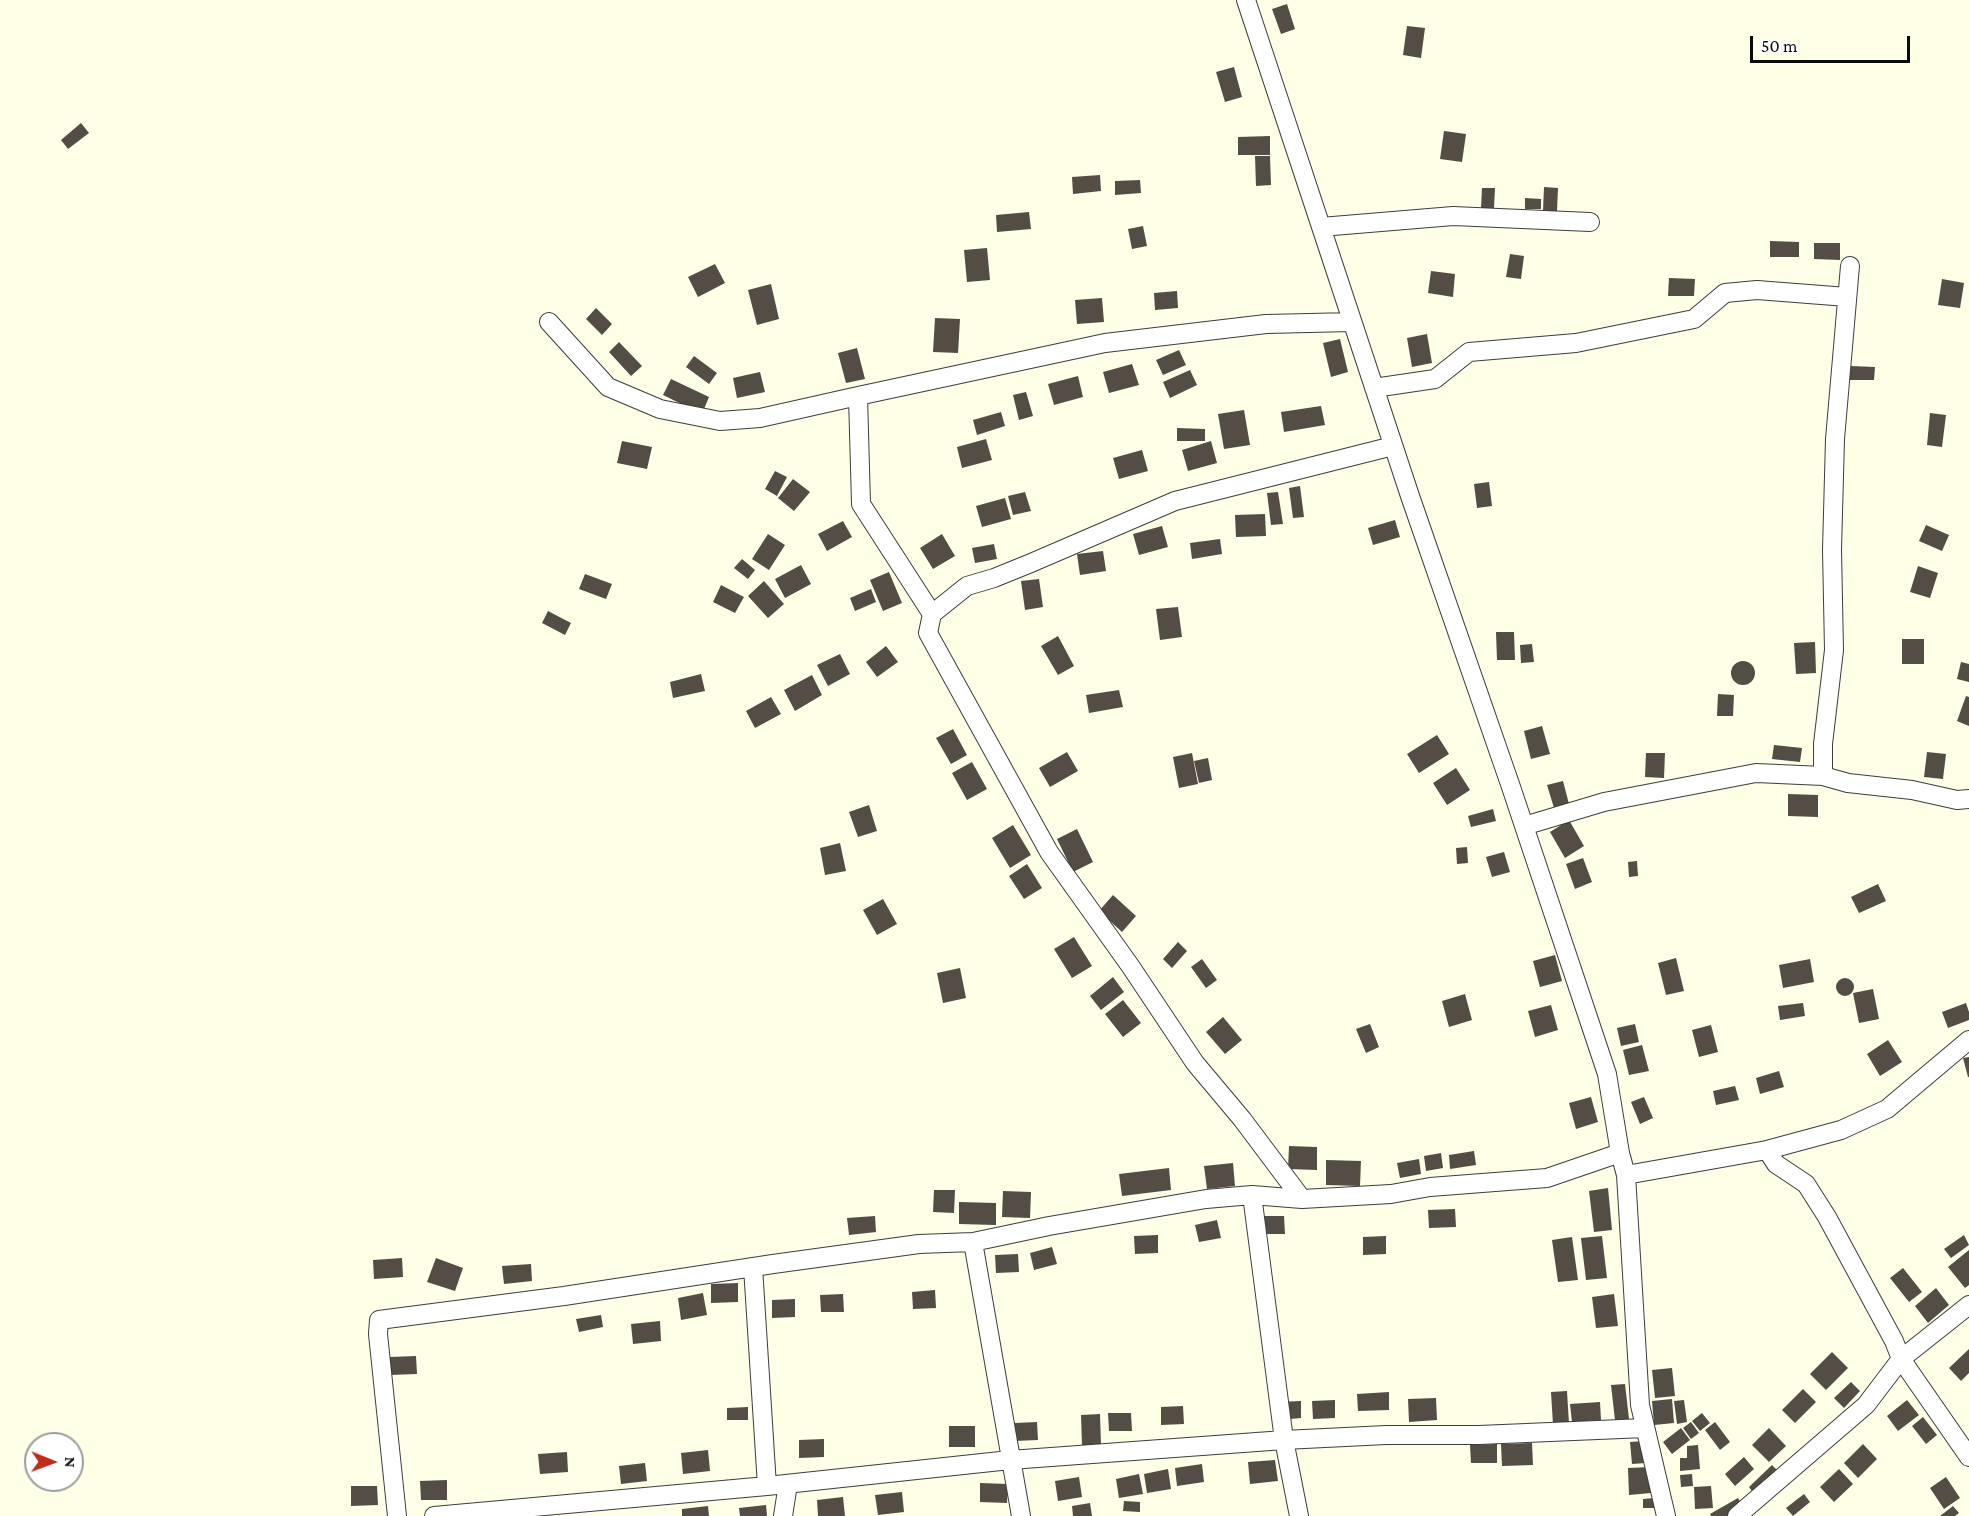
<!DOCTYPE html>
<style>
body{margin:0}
#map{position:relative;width:1969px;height:1516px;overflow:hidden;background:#fffee7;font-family:"Crimson Pro",serif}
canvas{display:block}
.north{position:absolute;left:24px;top:1432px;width:60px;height:60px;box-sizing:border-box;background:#fff;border:2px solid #9d9d9d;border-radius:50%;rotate:91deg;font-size:16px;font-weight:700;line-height:24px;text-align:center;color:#0a0a0a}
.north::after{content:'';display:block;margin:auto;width:21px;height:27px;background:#c12b1b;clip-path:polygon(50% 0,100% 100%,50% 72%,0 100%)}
.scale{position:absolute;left:1750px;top:36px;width:160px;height:27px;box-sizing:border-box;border:3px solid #0a0a0a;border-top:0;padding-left:8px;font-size:18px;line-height:21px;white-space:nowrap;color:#0a0a0a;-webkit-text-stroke:4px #fff;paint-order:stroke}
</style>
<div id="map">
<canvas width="1969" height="1516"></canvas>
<div class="north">N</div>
<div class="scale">50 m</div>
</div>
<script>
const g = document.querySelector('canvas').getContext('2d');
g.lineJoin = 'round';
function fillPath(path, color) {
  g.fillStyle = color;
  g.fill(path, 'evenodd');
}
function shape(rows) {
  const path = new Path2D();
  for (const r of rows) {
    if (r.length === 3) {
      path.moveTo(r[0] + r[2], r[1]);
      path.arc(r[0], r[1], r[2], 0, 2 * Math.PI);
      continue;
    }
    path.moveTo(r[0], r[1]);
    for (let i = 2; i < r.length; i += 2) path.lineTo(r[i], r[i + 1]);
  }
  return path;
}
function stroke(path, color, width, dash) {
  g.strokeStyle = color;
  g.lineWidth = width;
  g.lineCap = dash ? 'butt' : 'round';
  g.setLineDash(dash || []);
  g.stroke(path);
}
const building = shape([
 [1287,4,1295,29,1281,34,1272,9],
 [1407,26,1425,28,1421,58,1403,55],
 [1234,67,1242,97,1225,102,1216,72],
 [81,123,89,133,68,149,61,140],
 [1444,131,1466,134,1462,162,1440,159],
 [1270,136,1270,155,1238,155,1238,137],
 [1255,156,1270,156,1271,185,1256,186],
 [1100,175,1101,191,1073,194,1072,177],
 [1140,180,1141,193,1115,195,1115,181],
 [1544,187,1558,188,1557,211,1543,211],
 [1482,188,1495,188,1494,208,1481,208],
 [1525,198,1541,199,1541,209,1525,209],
 [1029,212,1031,229,997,232,996,215],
 [1143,226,1147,246,1132,249,1128,229],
 [1770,241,1799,242,1799,257,1770,257],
 [1814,243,1840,243,1840,260,1814,259],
 [987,248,990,280,967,282,964,250],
 [1510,254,1524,256,1521,279,1506,277],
 [715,264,725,283,698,297,688,277],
 [1431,271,1455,274,1453,297,1428,293],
 [1669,278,1695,279,1694,296,1668,296],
 [1942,279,1964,283,1960,308,1938,305],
 [771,284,779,319,757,325,748,290],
 [1177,291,1178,308,1155,310,1154,293],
 [1102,298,1104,322,1077,324,1075,300],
 [596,308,612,324,602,335,586,319],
 [935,318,960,319,958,353,933,352],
 [1427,334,1432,363,1412,367,1407,338],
 [1340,339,1348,372,1331,377,1323,343],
 [619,342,642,366,631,376,609,352],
 [857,348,865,379,846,383,838,353],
 [1179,350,1186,365,1163,375,1156,360],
 [694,356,717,373,709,384,686,367],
 [1132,364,1139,385,1109,393,1103,372],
 [1850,366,1875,367,1874,380,1849,380],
 [1190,370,1197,385,1170,398,1163,382],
 [760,372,765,392,737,398,733,378],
 [1078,376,1083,397,1054,405,1048,384],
 [671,379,709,397,702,414,663,395],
 [1026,392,1033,416,1019,420,1013,395],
 [1321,406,1325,425,1284,432,1281,412],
 [1244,410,1250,445,1224,449,1218,414],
 [1001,412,1005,426,977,435,973,420],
 [1930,413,1946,415,1942,447,1927,445],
 [1177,428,1205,429,1205,441,1177,441],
 [986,439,992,460,962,468,957,447],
 [622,441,652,447,647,469,617,463],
 [1211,441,1217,463,1188,471,1182,450],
 [1142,450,1148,471,1119,479,1113,458],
 [775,471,787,477,777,496,765,489],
 [793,479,810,492,794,511,778,498],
 [1489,482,1492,506,1477,508,1474,484],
 [1300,486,1304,517,1293,518,1289,488],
 [1025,492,1031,511,1013,515,1008,496],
 [1278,492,1283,524,1271,525,1267,493],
 [1005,498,1011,519,982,527,976,506],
 [1265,514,1266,536,1236,537,1235,515],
 [1395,520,1400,537,1373,545,1368,528],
 [843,521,852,537,827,551,818,534],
 [1926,525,1949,535,1942,551,1919,541],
 [1162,526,1168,547,1139,555,1133,534],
 [768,534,785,545,769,570,752,559],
 [942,534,955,556,933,569,920,548],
 [1220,539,1222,554,1192,559,1190,543],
 [994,544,997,559,975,563,972,548],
 [1103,551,1106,571,1080,575,1077,554],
 [742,559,755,570,748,579,734,568],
 [801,565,811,584,785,598,775,579],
 [1918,566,1938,573,1930,598,1910,592],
 [889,572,902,603,883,611,870,580],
 [585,574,612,584,606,599,579,589],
 [1039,579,1043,607,1025,610,1021,581],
 [764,581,784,604,768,618,748,596],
 [721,585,744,597,735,613,713,602],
 [871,589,876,602,855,611,850,598],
 [1178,607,1182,637,1160,640,1156,609],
 [548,611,571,623,565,635,542,623],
 [1496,632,1514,632,1515,660,1497,660],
 [1058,636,1074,666,1058,675,1041,646],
 [1902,639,1924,639,1924,664,1902,664],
 [1815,642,1816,673,1796,674,1794,643],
 [1532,644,1534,662,1521,663,1520,645],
 [886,646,898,662,877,677,866,662],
 [840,654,850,674,828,686,817,665],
 [1743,673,12],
 [1961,662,1969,664,1969,682,1957,679],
 [701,674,705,691,673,698,670,682],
 [812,675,822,695,795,711,784,690],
 [1119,690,1123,707,1089,713,1086,695],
 [1718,694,1734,695,1733,716,1717,716],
 [1966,696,1969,697,1969,726,1957,721],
 [771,697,781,714,755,728,746,711],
 [1542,726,1550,754,1531,759,1524,731],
 [953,729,967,755,951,764,936,738],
 [1437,735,1449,754,1419,773,1407,754],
 [1774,745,1802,748,1800,762,1772,759],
 [1067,752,1078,771,1050,787,1039,768],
 [1927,752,1946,754,1943,779,1924,777],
 [1192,753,1198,784,1179,788,1173,757],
 [1646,753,1665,753,1664,778,1645,777],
 [1208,758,1212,780,1199,783,1194,761],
 [972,762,987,789,967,800,952,773],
 [1456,768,1470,790,1447,805,1433,783],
 [1563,781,1569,804,1554,808,1547,785],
 [1788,794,1818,795,1818,817,1788,816],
 [869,805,877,831,858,837,849,812],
 [1493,809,1496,821,1471,827,1468,816],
 [1569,820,1584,846,1565,858,1550,832],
 [1013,825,1031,855,1010,868,992,838],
 [1077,829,1093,862,1073,872,1057,839],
 [840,843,846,871,825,875,820,848],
 [1467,847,1468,863,1457,864,1456,848],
 [1504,852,1510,872,1492,877,1486,857],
 [1583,858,1592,882,1575,889,1566,864],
 [1637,861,1638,876,1629,877,1628,862],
 [1027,864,1042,888,1024,899,1009,876],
 [1878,884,1886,901,1859,913,1851,897],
 [1113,895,1136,916,1122,932,1099,911],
 [883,899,897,924,877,935,863,910],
 [1074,937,1092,966,1072,978,1054,949],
 [1178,942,1187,951,1172,968,1163,959],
 [1555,955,1562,981,1540,987,1533,961],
 [1676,958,1684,991,1666,995,1658,963],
 [1202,959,1217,980,1206,988,1191,967],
 [1810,959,1814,982,1783,988,1779,965],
 [960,968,966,998,943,1003,937,973],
 [1113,977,1124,992,1101,1010,1090,996],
 [1845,987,9],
 [1873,989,1879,1019,1859,1023,1853,993],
 [1465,994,1472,1020,1449,1027,1442,1001],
 [1123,1000,1141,1023,1123,1037,1105,1014],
 [1803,1003,1805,1016,1780,1020,1778,1006],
 [1966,1003,1969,1012,1969,1020,1948,1028,1942,1012],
 [1551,1005,1558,1030,1535,1037,1528,1011],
 [1223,1017,1242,1040,1225,1054,1206,1032],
 [1370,1024,1379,1047,1366,1053,1356,1029],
 [1635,1024,1639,1042,1621,1046,1617,1028],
 [1711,1025,1718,1052,1699,1057,1692,1030],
 [1888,1040,1902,1062,1880,1076,1867,1054],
 [1642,1045,1649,1071,1629,1075,1623,1050],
 [1969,1057,1969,1077,1968,1077,1963,1058],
 [1779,1071,1784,1087,1760,1094,1756,1078],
 [1735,1086,1739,1100,1716,1105,1713,1091],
 [1591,1097,1598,1122,1576,1129,1569,1103],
 [1644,1097,1653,1118,1640,1124,1631,1102],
 [1289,1146,1317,1147,1317,1170,1288,1169],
 [1474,1151,1476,1165,1450,1169,1449,1155],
 [1441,1153,1443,1168,1426,1171,1424,1156],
 [1419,1159,1421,1174,1400,1178,1397,1163],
 [1326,1160,1361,1161,1360,1186,1326,1185],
 [1233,1163,1235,1186,1207,1189,1204,1166],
 [1169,1168,1171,1190,1122,1196,1119,1174],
 [1608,1188,1612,1230,1594,1232,1589,1191],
 [934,1190,955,1190,954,1213,933,1212],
 [1003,1191,1031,1192,1030,1218,1002,1217],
 [959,1202,996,1203,996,1225,959,1224],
 [1455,1209,1456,1227,1429,1228,1428,1210],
 [875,1216,876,1232,849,1235,847,1218],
 [1262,1216,1284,1216,1285,1234,1262,1234],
 [1217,1220,1221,1238,1199,1242,1195,1225],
 [1158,1235,1158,1253,1135,1254,1134,1236],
 [1964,1235,1969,1245,1951,1258,1944,1249],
 [1386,1236,1386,1254,1363,1255,1363,1237],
 [1602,1236,1607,1278,1586,1280,1581,1238],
 [1572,1237,1578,1280,1558,1282,1552,1240],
 [1052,1247,1057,1264,1034,1270,1030,1253],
 [1969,1250,1969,1285,1965,1288,1948,1267],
 [1018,1254,1019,1272,996,1273,995,1255],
 [402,1258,403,1277,374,1279,373,1260],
 [436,1258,463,1268,455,1291,427,1282],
 [531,1264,532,1281,504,1284,502,1266],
 [1903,1268,1922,1292,1909,1302,1890,1278],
 [738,1283,738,1302,711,1303,711,1284],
 [1936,1288,1949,1305,1928,1323,1915,1306],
 [935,1290,936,1308,913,1309,912,1292],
 [703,1293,707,1315,681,1320,678,1298],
 [843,1294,844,1312,821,1312,820,1295],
 [1614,1294,1618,1326,1596,1328,1592,1297],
 [795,1299,795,1317,772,1318,772,1300],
 [601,1315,603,1327,579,1332,576,1319],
 [660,1321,661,1341,633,1344,631,1324],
 [1969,1349,1969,1373,1961,1381,1949,1368],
 [1832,1352,1848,1368,1826,1390,1810,1374],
 [416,1356,417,1374,390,1375,390,1357],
 [1672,1368,1675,1396,1655,1398,1652,1370],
 [1851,1382,1860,1391,1844,1408,1834,1398],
 [1625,1384,1629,1419,1615,1420,1611,1385],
 [1803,1389,1816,1402,1795,1423,1782,1410],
 [1567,1391,1569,1424,1553,1425,1551,1392],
 [1389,1392,1389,1410,1358,1411,1357,1394],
 [1436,1398,1437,1420,1409,1422,1408,1399],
 [1672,1399,1674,1423,1654,1425,1652,1401],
 [1335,1400,1335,1418,1313,1419,1312,1401],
 [1684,1400,1687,1422,1677,1424,1674,1401],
 [1907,1400,1919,1415,1898,1431,1887,1416],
 [1301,1401,1301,1418,1279,1420,1278,1402],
 [1600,1402,1601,1420,1572,1422,1570,1404],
 [1183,1406,1184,1424,1161,1425,1161,1407],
 [748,1407,748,1420,727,1420,727,1408],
 [1108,1413,1131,1413,1132,1431,1109,1431],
 [1702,1413,1710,1423,1700,1431,1692,1421],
 [1100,1414,1101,1445,1082,1445,1081,1415],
 [1923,1417,1937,1435,1926,1444,1912,1426],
 [1037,1422,1038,1440,1015,1441,1015,1423],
 [1691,1422,1699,1433,1691,1439,1683,1428],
 [1715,1422,1730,1442,1720,1450,1705,1430],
 [949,1426,975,1426,975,1447,949,1447],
 [1681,1428,1690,1440,1672,1454,1663,1442],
 [1769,1428,1786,1446,1769,1462,1752,1445],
 [824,1439,824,1457,799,1458,799,1440],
 [1644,1441,1646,1463,1632,1464,1630,1442],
 [1532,1443,1533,1465,1502,1466,1501,1444],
 [1497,1444,1497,1463,1471,1463,1470,1445],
 [1863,1444,1877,1459,1858,1478,1844,1463],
 [1698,1445,1700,1469,1680,1471,1680,1458,1687,1458,1687,1446],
 [708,1450,710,1471,683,1474,681,1453],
 [567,1452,568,1472,540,1474,538,1454],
 [1744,1457,1754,1469,1735,1486,1725,1474],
 [1275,1460,1278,1481,1250,1484,1248,1462],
 [645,1463,647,1481,621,1484,619,1466],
 [1202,1464,1204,1482,1177,1486,1175,1468],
 [1772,1465,1778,1471,1754,1494,1749,1487],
 [1650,1467,1651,1493,1629,1495,1628,1468],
 [1168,1469,1171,1489,1147,1493,1144,1474],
 [1839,1469,1853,1484,1834,1502,1820,1487],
 [1139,1474,1143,1494,1119,1498,1116,1479],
 [1692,1474,1693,1486,1681,1487,1680,1475],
 [1079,1477,1082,1497,1058,1501,1055,1481],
 [1946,1477,1960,1498,1944,1509,1930,1488],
 [447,1480,447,1500,421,1500,420,1481],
 [980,1483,1008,1484,1007,1503,980,1502],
 [351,1486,377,1486,378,1505,351,1506],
 [1711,1486,1713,1508,1695,1509,1694,1487],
 [902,1492,904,1512,878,1515,875,1495],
 [1804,1494,1810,1502,1793,1516,1786,1508],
 [843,1497,845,1516,818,1516,817,1500],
 [1654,1498,1654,1508,1643,1508,1643,1499],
 [1738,1498,1744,1508,1731,1516,1711,1516,1710,1514],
 [1124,1501,1140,1502,1140,1512,1123,1511],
 [1090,1503,1092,1516,1073,1516,1072,1506],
 [766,1505,767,1516,740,1516,739,1508],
 [708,1506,709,1516,682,1516,682,1509],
 [1953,1506,1959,1513,1955,1516,1940,1516]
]);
const street = shape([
 [1246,0,1410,496,1511,787,1607,1074,1620,1153,1626,1175,1640,1405,1666,1516],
 [1321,227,1453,216,1590,222],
 [1850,266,1835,439,1832,550,1834,650,1823,744,1823,776,1848,783,1912,790,1957,800,1969,799],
 [549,322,608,387,660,409,720,421,760,418,858,396],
 [1374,388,1435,379,1469,352,1576,343,1694,319,1725,293,1757,290,1847,297],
 [932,614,861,504,858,396,1105,343,1266,324,1352,322],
 [1524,826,1604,802,1756,773,1823,776],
 [1767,1150,1841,1130,1887,1109,1969,1040],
 [1626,1175,1767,1150,1776,1164,1806,1184,1827,1217,1894,1341,1901,1359,1866,1405,1737,1516],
 [1252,1195,1284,1440,1299,1516],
 [1302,1199,1242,1119,1195,1063,1131,967,1049,852,928,633,932,614,967,586,994,578,1031,563,1175,501,1393,446],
 [973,1242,1021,1516],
 [753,1267,767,1486],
 [1969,1305,1901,1359,1969,1457],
 [397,1516,378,1334,379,1320,564,1296,773,1264,919,1244,973,1242,1049,1226,1206,1199,1252,1195,1302,1199,1391,1194,1430,1187,1547,1178,1620,1153],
 [434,1516,767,1486,1010,1460,1284,1440,1386,1435,1479,1435,1645,1428],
 [783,1516,788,1484]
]);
fillPath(building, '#534d46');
stroke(street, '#3d3d3d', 20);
stroke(street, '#fff', 18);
</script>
